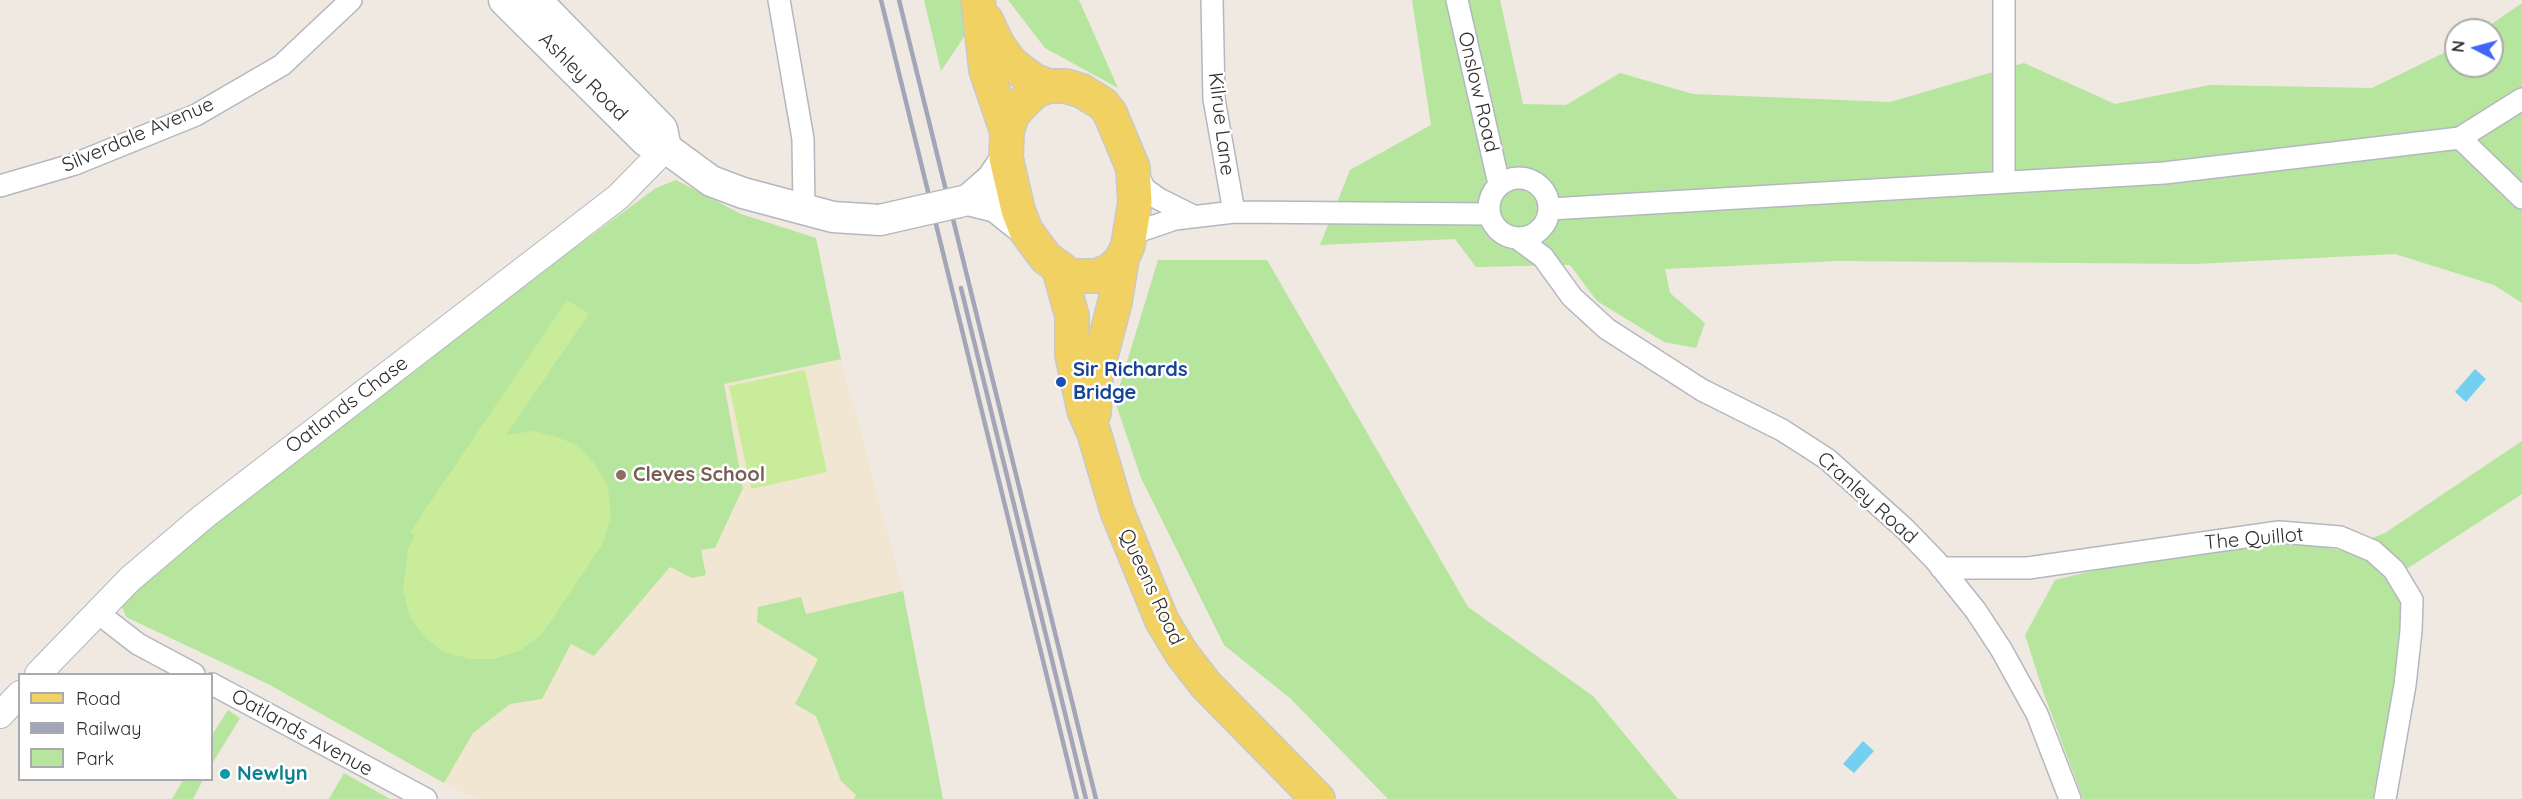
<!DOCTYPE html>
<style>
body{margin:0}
#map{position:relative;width:2522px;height:799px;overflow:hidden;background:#efe9e1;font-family:Quicksand,sans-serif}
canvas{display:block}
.legend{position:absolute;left:18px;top:673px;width:195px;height:108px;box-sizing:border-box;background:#fff;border:2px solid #ababab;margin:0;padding:8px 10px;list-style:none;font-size:18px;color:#2e2e2e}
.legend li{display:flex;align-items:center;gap:12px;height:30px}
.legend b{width:30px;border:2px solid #ababab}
.north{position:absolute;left:2444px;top:18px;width:60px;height:60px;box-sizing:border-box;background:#fff;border:2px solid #ababab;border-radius:50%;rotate:276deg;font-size:16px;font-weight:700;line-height:24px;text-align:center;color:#2e2e2e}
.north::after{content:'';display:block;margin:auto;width:21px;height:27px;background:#4264fb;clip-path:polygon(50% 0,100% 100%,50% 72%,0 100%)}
</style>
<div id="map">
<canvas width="2522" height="799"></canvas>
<ul class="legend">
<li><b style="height:8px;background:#f2d163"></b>Road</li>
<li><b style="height:8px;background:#a3a6b8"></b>Railway</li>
<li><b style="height:16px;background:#b6e59e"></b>Park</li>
</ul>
<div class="north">N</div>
</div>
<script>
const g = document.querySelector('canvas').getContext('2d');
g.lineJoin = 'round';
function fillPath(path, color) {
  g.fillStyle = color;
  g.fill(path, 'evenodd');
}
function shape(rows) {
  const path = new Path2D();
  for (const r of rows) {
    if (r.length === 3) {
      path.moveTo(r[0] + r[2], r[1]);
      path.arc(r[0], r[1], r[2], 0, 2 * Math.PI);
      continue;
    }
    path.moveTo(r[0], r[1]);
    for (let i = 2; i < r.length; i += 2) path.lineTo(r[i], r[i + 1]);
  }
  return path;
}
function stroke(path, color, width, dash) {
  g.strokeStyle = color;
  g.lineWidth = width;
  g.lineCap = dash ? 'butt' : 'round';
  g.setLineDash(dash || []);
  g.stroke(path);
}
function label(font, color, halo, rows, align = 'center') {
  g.font = font + ' Quicksand,sans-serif';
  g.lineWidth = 5;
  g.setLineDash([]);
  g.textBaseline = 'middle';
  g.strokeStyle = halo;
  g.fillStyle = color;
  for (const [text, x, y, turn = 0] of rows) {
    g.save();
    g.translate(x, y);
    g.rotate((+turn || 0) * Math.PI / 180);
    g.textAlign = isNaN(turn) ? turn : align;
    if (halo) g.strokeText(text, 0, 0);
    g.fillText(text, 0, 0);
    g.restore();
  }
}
const education = shape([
 [676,180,741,214,816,238,841,359,903,591,943,799,477,799,444,783,270,685,656,188]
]);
const green = shape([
 [924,0,989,0,941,71],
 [1008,0,1079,0,1118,88,1045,48],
 [1412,0,1500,0,1523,104,1566,105,1620,73,1693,94,1890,102,2024,63,2115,104,2210,85,2372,88,2456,47,2456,66,2492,66,2492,30,2483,30,2522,3,2522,303,2494,285,2395,254,2195,264,1838,261,1665,269,1670,293,1705,323,1696,348,1664,342,1597,301,1570,265,1476,267,1455,239,1320,245,1350,170,1431,125],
 [676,180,741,214,816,238,841,359,724,384,743,488,715,548,701,550,706,575,692,578,670,567,594,656,571,644,542,699,510,704,473,733,444,783,270,685,126,617,121,604,257,481,656,188],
 [1158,260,1267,260,1468,607,1593,696,1678,799,1388,799,1291,699,1224,645,1141,478,1115,401],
 [2522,441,2522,494,2405,570,2407,632,2380,799,2083,799,2044,694,2025,635,2055,580,2128,562,2291,542,2340,550,2385,533],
 [903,591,943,799,854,799,856,795,841,781,816,716,795,704,818,659,757,622,758,607,801,597,806,614],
 [228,710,240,718,212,764,212,735],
 [344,773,390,799,329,799],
 [183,780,203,780,193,799,172,799]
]);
const pitch = shape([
 [567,300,589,314,506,435,534,431,554,436,577,445,595,464,608,487,611,518,602,545,543,633,521,650,494,659,470,659,442,651,425,637,410,617,403,590,408,548,415,536,410,532],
 [805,370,827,472,751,489,729,386]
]);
const water = shape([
 [2475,369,2486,379,2466,402,2455,392],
 [1863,741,1874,751,1854,773,1843,764]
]);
const minor = shape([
 [779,0,803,139,804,210],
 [1212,0,1214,99,1234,212],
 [1457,0,1499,184],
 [2004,0,2004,182],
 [2460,138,2522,198],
 [1135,171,1145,189,1159,199,1193,216],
 [1519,208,30],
 [0,186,75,164,196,115,282,65,351,0],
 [1550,209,2164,173,2460,138,2522,99],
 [1131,234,1175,219,1234,212,1489,214],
 [1517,238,1543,257,1572,297,1607,329,1702,390,1782,430,1827,459,1905,529,1936,561,1976,611,2001,649,2037,714,2070,799],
 [1941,568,2028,568,2279,532,2340,537,2373,551,2394,570,2412,600,2411,631,2405,685,2385,799],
 [98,613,138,644,194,674],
 [212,684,426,799]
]);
const tertiary = shape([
 [38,674,130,579,203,517,618,197,666,148],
 [0,715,20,694]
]);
const secondary = shape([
 [504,0,646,141,666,148,711,181,743,193,833,217,880,220],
 [536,0,662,129,666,148],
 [968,200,992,179,1006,158],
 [959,202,968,200,996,207,1026,231]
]);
const primary = shape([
 [978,0,986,70,1007,132],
 [986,20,998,45,1011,63,1033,80,1048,86],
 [1048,86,1066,86,1082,91,1103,104,1110,113,1133,168,1135,202,1128,245,1122,259,1111,270,1097,276,1071,276,1046,258,1026,231,1018,210,1006,158,1007,132,1012,115,1021,105,1034,92,1048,86],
 [1059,269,1072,316,1072,355,1084,410,1094,433,1117,511,1162,621,1182,654,1206,685,1318,799],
 [1094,413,1096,375,1115,302,1122,259]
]);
const rail = shape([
 [881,0,1077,799],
 [899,0,1096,799],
 [961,288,1086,799]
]);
const secondaryBridge = shape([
 [880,220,959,202]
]);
const markers = [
 [1061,382,6,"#1a4fb4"],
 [621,475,6,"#8d6e63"],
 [225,774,6,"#0f9aa8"]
];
const streetNames = [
 ["Ashley Road",583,77,45],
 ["Onslow Road",1478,92,77],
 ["Kilrue Lane",1221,124,83],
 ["Silverdale Avenue",138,135,-23],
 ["Oatlands Chase",347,405,-37],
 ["Cranley Road",1867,498,42],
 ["The Quillot",2254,539,-5],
 ["Queens Road",1151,587,65],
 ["Oatlands Avenue",302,733,29]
];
const transitNames = [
 ["Sir Richards",1073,370],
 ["Bridge",1073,393]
];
const educationNames = [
 ["Cleves School",633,475]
];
const cultureNames = [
 ["Newlyn",237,774]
];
fillPath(education, '#f0e6d1');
fillPath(green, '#b6e59e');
fillPath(pitch, '#c9ec9a');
fillPath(water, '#75cff0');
stroke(minor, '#b4b7c1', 24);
stroke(tertiary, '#b4b7c1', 28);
stroke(secondary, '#b4b7c1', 33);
stroke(primary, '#c9c9c9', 36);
stroke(minor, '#fff', 21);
stroke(tertiary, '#fff', 26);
stroke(secondary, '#fff', 30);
stroke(primary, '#f2d163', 33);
stroke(rail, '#a3a6b8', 4.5);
stroke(secondaryBridge, '#b4b7c1', 33, []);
stroke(secondaryBridge, '#fff', 30);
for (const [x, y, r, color] of markers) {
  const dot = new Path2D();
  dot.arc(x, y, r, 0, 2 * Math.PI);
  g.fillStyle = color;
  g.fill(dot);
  stroke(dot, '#fff', 2);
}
label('20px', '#2e2e2e', '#fff', streetNames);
label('bold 20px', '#164399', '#fff', transitNames, 'left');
label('bold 20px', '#785e54', '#fff', educationNames, 'left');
label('bold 20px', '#0d838f', '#fff', cultureNames, 'left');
</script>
